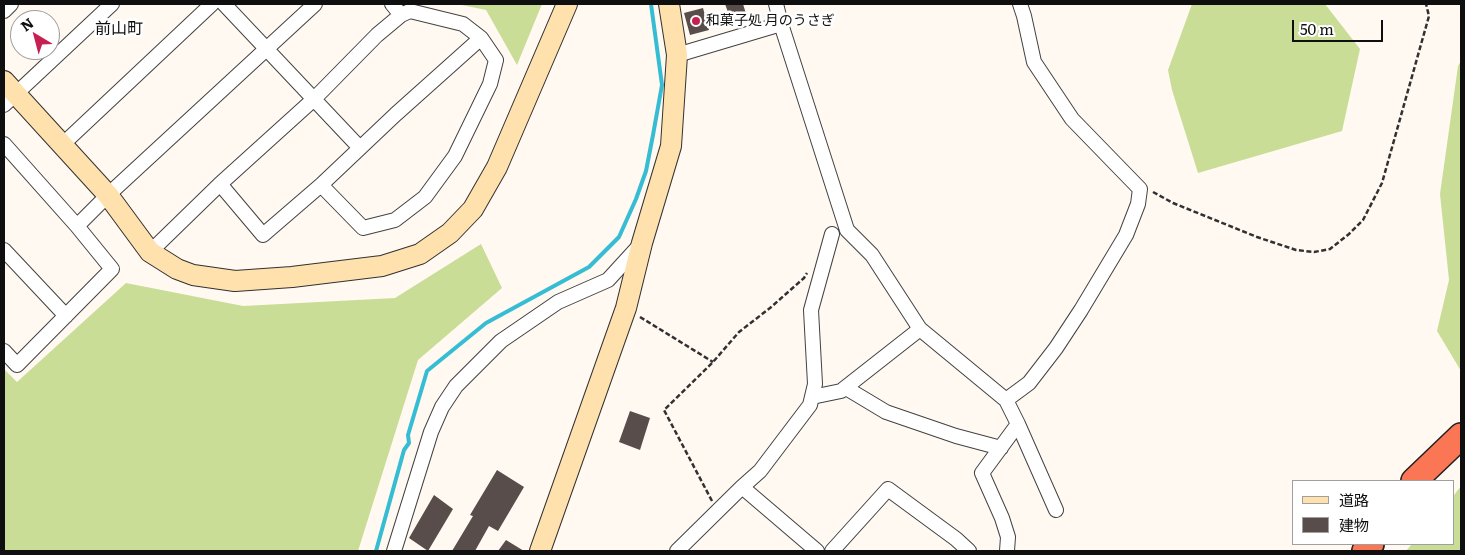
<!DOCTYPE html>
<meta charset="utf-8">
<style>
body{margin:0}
#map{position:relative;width:1465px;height:555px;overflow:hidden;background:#fff9f2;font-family:Literata,"Noto Sans JP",serif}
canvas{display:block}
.frame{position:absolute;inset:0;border:5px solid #0f0f0f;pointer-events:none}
.legend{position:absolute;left:1292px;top:480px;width:162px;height:65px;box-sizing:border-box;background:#fff;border:1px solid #9f9f9f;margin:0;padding:6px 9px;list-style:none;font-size:15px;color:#0f0f0f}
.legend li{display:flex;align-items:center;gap:10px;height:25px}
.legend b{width:25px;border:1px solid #9f9f9f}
.north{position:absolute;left:10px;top:10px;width:50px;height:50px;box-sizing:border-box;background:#fff;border:1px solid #9f9f9f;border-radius:50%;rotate:323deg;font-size:14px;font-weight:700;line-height:20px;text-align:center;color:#0f0f0f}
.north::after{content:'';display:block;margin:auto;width:18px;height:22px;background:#c62053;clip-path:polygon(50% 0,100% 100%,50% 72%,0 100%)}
.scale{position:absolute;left:1292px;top:20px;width:91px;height:22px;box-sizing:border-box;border:2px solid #0f0f0f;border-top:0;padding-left:6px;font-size:15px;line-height:18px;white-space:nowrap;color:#0f0f0f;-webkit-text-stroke:4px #fff;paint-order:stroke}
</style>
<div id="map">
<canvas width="1465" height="555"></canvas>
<div class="frame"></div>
<ul class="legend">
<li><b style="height:6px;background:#ffe1ad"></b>道路</li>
<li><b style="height:14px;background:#594d4b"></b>建物</li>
</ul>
<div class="north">N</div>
<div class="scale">50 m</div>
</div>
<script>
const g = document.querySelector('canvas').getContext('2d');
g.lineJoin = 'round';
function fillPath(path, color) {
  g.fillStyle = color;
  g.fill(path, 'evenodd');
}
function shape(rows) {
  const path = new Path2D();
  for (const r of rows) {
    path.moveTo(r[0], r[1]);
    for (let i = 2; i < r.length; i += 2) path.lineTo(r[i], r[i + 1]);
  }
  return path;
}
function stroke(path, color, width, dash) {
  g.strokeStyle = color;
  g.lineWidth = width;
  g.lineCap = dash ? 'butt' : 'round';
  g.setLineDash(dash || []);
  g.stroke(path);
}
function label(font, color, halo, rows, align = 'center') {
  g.font = font + ' Literata,"Noto Sans JP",serif';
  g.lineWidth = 5;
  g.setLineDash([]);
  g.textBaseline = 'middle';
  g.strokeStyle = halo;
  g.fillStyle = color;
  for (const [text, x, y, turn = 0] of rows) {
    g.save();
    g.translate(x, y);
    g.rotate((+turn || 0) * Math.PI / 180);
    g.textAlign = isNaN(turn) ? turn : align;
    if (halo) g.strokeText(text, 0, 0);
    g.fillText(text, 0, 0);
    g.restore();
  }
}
const forest = shape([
 [457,4,542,4,517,65,486,10],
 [1192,4,1325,4,1360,49,1342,131,1198,173,1172,90,1168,70],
 [1461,61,1461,371,1437,331,1449,280,1440,194,1458,66],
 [481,244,502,288,418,360,358,551,4,551,4,369,17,382,126,283,243,306,395,298],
 [1461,486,1461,551,1406,551,1412,544,1454,544,1454,495]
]);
const stream = shape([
 [376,551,404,450,409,443,408,435,427,371,486,323,589,267,619,237,636,199,646,171,653,135,662,85,651,4]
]);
const building = shape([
 [725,4,743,4,748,20,732,23],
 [703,8,709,30,690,35,684,13],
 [630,411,650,418,640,450,619,442],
 [497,470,524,487,498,531,489,526,475,551,452,551,473,516,470,515],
 [434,495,453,509,428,551,409,538],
 [506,540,524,551,498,551]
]);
const path = shape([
 [1153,192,1173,203,1257,237,1296,250,1314,252,1330,249,1349,234,1363,220,1382,183,1429,16,1426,4],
 [640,317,713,362],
 [712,501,664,410,713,362,739,332,770,308,804,278,807,273]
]);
const street = shape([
 [224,4,360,148],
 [392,4,401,15],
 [776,4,781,24,847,230,872,255,920,329,1006,400,1018,424,982,473,1002,518,1008,537,1007,551],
 [4,11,11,4],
 [677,55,781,24],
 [4,105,112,4],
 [4,144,77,226,112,269,17,365,4,351],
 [62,145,212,4],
 [220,184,263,235,321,185,396,114,481,38],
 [77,226,108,195,315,4],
 [4,250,66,316],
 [150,252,220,184,314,99,377,35,401,15,410,11,463,24,481,38,496,60,490,84,455,156,425,197,395,220,363,228,321,185],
 [846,388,886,412,956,436,1001,448],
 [812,397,841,391,920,329],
 [1006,400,1029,383,1056,348,1081,310,1126,235,1138,204,1140,189,1072,119,1034,62,1024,16,1020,4],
 [1018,424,1056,510],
 [742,487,817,551],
 [394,551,431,432,442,407,456,386,501,341,558,302,608,280,640,245],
 [677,551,742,487,760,471,810,405,815,384,811,310,832,234],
 [832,551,888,489,956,539,969,551]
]);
const secondary = shape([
 [4,81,108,195,150,252,177,269,193,275,235,281,292,277,382,266,420,254,450,233,473,209,497,167,567,4],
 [540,551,626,308,642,243,671,146,677,55,669,4]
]);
const highway = shape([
 [1414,481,1461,436],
 [1365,551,1371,544]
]);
const markers = [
 [696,21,5,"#c62053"]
];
const poiNames = [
 ["和菓子処 月のうさぎ",706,21]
];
const quarterNames = [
 ["前山町",119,29]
];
fillPath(forest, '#c9dd97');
stroke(stream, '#37bdd3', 4);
fillPath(building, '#594d4b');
stroke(street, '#424242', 16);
stroke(secondary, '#313131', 22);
stroke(highway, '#202020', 28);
stroke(path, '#313131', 2.5, [5, 2.5]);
stroke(street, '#fff', 14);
stroke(secondary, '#ffe1ad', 20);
stroke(highway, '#fa7655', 25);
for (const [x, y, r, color] of markers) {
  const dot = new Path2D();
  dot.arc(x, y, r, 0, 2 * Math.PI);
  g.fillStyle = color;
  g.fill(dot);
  stroke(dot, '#fff', 2);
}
label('14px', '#0f0f0f', '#fff', poiNames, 'left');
label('16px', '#0f0f0f', '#fff', quarterNames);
</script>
